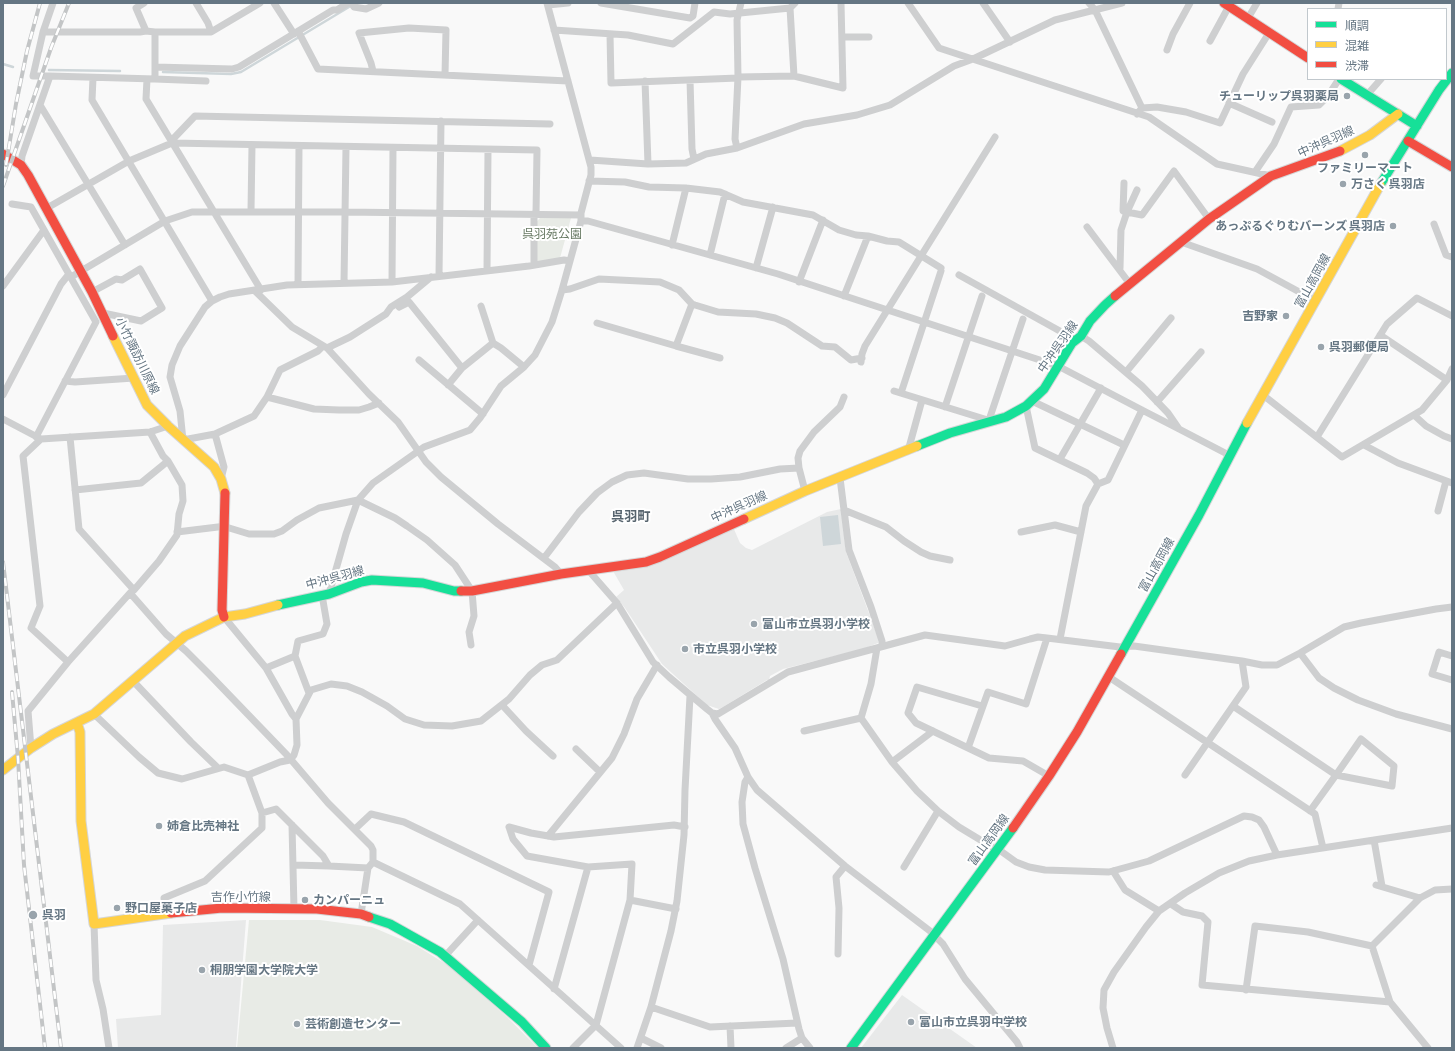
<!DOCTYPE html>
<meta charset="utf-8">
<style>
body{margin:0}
#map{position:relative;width:1455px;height:1051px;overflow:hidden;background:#f9f9f9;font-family:"Alegreya Sans","Noto Sans JP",sans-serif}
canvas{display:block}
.frame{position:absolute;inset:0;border:4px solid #657683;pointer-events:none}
.legend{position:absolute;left:1307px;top:8px;width:140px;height:72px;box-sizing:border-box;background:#fff;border:1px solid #c1c8cd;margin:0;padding:5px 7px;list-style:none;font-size:12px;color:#657683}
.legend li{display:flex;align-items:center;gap:8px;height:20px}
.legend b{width:20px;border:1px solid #c1c8cd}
</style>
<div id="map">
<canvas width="1455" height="1051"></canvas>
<div class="frame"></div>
<ul class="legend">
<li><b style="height:5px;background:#16e098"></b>順調</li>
<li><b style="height:5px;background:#ffcf43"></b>混雑</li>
<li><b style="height:5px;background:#f24e42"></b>渋滞</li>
</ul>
</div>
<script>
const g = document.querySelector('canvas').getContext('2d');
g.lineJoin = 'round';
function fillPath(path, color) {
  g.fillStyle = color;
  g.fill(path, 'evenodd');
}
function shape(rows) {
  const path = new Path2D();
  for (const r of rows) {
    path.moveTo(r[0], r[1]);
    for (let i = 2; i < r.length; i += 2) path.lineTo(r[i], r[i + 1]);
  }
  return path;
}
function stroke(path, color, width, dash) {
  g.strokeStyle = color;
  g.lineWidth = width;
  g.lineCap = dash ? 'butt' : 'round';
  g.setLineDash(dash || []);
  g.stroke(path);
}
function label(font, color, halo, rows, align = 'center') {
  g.font = font + ' "Alegreya Sans","Noto Sans JP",sans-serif';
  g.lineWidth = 4;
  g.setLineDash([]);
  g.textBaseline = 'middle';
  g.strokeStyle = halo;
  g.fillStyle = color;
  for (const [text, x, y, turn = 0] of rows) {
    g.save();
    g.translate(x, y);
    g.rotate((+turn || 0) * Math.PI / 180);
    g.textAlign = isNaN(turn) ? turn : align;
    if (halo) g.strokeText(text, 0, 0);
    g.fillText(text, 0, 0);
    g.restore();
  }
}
const built = shape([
 [841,509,846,552,879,640,878,643,863,649,783,669,770,676,769,680,767,680,723,707,719,709,707,705,662,664,625,608,616,597,624,590,613,571,733,527,740,543,746,548,752,550,827,512],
 [246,920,236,1048,118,1048,116,1019,161,1015,163,925],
 [902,995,977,1048,861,1048]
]);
const green = shape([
 [540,218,571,218,560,258,538,262,536,261,537,221],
 [249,920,320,920,372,927,417,946,449,966,507,1017,538,1048,237,1048]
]);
const water = shape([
 [838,515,841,544,823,546,820,517]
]);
const stream = shape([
 [3,64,13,67],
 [49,70,120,71],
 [163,72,231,74,241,72,349,7]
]);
const street = shape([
 [144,3,136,8,146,31,155,32,211,32,260,3],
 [196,3,208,23,211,32],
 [274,3,294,34],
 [351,3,354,7,366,9,379,3],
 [601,3,690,18,693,16,695,3],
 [908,3,939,48,1149,117,1217,164,1271,176],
 [983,3,1010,42],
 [1089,3,1095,10,1142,108],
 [548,5,568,3],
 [790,8,794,76],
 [1338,9,1339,3],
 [1248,18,1257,3],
 [554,30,628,35,673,44,714,12,730,14,790,8,795,3],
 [298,31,318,69,568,81],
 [43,32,140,32,146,31],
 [610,34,611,83,738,78],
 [842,37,869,37],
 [1210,41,1229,6],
 [1167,50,1173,34,1190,3],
 [155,67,232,69,239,67,333,10,337,10,348,3],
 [373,71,371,63,359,33,409,28,446,30,445,75],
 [50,76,33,76,43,32,53,3],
 [738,77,794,76,843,88,841,3],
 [93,78,92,100,212,301],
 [147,79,146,99,261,290],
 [155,79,206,81],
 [690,80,692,149,694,159],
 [645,81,648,164],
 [1367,95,1381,79],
 [1229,103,1272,122],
 [40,105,125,245],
 [1137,114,1142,108,1157,107,1186,112,1220,123,1243,74,1269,33],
 [172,143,174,138,195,116,550,124],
 [737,148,735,139,738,77,737,20,741,3],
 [590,160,648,164,686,163,706,154,737,148,804,124,857,115,890,105,954,66,973,59,1055,20,1122,3],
 [21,165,22,156,50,76,155,79,155,32],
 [1255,172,1274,144,1291,107,1319,105,1328,96,1339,79],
 [589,181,625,182,649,187,686,188,720,192,743,202,813,215,839,230,856,235,868,236,887,241,899,242,941,268],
 [1137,190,1127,212,1142,215,1174,171,1209,219],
 [12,204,31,207,44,230],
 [47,208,129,161,172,143,537,150,536,214],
 [251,211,252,145],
 [581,221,588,221,778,274,1058,366,1142,410],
 [1434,224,1446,255,1452,257],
 [1087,227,1130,284],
 [1181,242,1257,269,1316,301],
 [672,245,686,188],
 [710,255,725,194],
 [534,265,534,214],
 [756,268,773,207],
 [1120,268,1121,230,1127,212,1123,211,1124,183],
 [487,270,488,150],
 [959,275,1076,340],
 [439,276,441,121],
 [71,277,165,221,192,212,345,212,581,215],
 [392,282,393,148],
 [799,282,823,220],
 [344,283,346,147],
 [298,284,299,146],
 [3,286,44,230,96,322,36,437],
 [562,290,570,289,599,279,660,282,679,290,692,304,695,305,718,312,756,314,775,318,787,323,822,346,835,347,851,360,862,358],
 [255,291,292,327,327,348,369,394,398,422,426,462,441,477,498,524,555,567,561,574],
 [92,292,116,279,122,280,140,269,162,308,141,321,103,313],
 [844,296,868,236],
 [481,306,493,343],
 [399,307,409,302,462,368],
 [597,323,676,346,692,304],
 [1380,335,1447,380],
 [1081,336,1089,341,1142,386,1168,413,1179,429,1229,455],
 [323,346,318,351,280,370,267,397,254,416,215,434,183,440,180,411,170,377,172,365,180,346,205,307,212,301,220,297,229,294,287,285,392,282,529,266,564,260,570,261],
 [676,346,720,358],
 [327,348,350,337,386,314,391,307,407,297,431,277],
 [419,360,483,414],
 [861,362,862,354,865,346,995,137],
 [1126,372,1171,318],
 [65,381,75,382,134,378],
 [448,385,462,368,493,343,501,348,524,367],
 [894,391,991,421,990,417,1023,319],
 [901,393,941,271],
 [3,395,61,284,69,274],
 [1263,395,1342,457,1422,410,1447,380,1452,369],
 [267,397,314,409,339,410,359,410,369,407,379,403],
 [1032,401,1124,445],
 [1157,402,1201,352],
 [1026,406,1035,448,1087,473,1094,478,1098,484],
 [945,407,982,296],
 [1414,415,1426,426,1444,436,1452,439],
 [3,419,41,439,150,432,168,426],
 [215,434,224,467,221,479],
 [70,437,79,529,134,590,130,593,166,634,186,651,209,674,287,755,328,803,371,846,373,850,373,862,368,868,361,914],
 [1317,437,1387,324,1417,298,1452,316],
 [41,439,23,456,40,606,31,628,68,662],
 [1364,445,1398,463,1452,483],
 [908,451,922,400],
 [1060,459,1101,388],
 [840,478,849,550,871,607,882,641,882,646],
 [75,490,141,483,168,461],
 [805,491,799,468,798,458,800,451,814,432,840,407,844,397],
 [844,510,886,527,904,541,921,552,930,556,950,560],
 [1438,511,1446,481],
 [226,527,249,534,274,534,282,531,297,520,319,508,358,500,373,483,424,447,470,430,480,418,501,386,524,367,535,355,552,322,562,290,581,221,581,213,591,175,591,167,547,3],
 [177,532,226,526],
 [1021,532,1055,525,1081,532],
 [544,558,579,512,597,493,612,482,627,475,644,473,688,479,711,479,740,477,780,469,799,468],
 [589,571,617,603,653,662,669,677,707,709,712,713,718,714,788,672,925,635,1005,646,1030,639,1038,637,1047,638,1120,647,1134,646,1242,661,1262,665,1277,665,1300,653,1344,627,1361,623,1436,609,1452,607],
 [134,590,159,561,177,535,179,514,183,501,182,485,168,461,163,456,150,432],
 [329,594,346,534,358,500,395,518,407,526,427,540,455,565,472,591,474,616,469,632,471,645],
 [224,617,266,668,292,714,296,719],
 [1060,639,1086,506,1098,484,1108,480,1142,410,1179,429],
 [1300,653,1319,678,1334,688,1358,700,1396,714,1452,729],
 [295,656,309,693],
 [1452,656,1439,652,1432,674,1452,680],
 [266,668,295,656,298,641,323,634,327,624,322,595],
 [1109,677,1315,814,1323,848],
 [133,681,191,742,218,768],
 [502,705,526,731,553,756],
 [982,706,917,687,908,713,916,723,989,758,1023,761,1049,776],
 [1233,706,1336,775,1392,786,1394,766,1361,739,1336,775,1310,811],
 [712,713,715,719,735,748,748,777,757,790,845,866,930,931,943,944,965,979,1017,1042,1020,1048],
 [94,714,139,757,158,773,182,779,224,767,248,775,280,762,290,760,294,755,297,745,296,719,311,690,331,684,347,686,362,692,387,706,405,719,424,725,452,726,481,721,509,699,530,675,542,665,557,660,617,603],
 [861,718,892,762,917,791,938,811,959,827,997,850],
 [861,718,871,684,877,648],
 [804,731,861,718],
 [31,748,28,711,68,662,130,593],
 [968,748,988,692,1026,704,1047,638],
 [576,749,600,772],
 [892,762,933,731],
 [1185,775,1246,687,1242,661],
 [748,777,745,782,742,802,743,824,755,868,783,959,799,1029,802,1038,810,1048],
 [262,813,276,809,323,856,329,866,368,868],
 [292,825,294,909],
 [509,827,513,839,527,856,588,867,632,864,630,900,596,1025,573,1048],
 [509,827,531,833,554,837,674,825,685,827],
 [355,829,371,814,404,822,549,892,529,965],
 [548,836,612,758,624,734,637,699,657,665],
 [1374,840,1382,886],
 [998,849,1016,862,1029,867,1045,870,1109,872,1149,861,1244,816,1252,817,1259,820,1264,827,1277,855],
 [373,862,460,904,621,1048],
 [294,865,329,866],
 [904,867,938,811],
 [1113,871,1125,890,1159,911],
 [1376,885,1420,898],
 [630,900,676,909],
 [1171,904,1183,912,1202,916,1208,922,1202,985,1390,1002],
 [166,913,164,898,205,881,262,828,262,813,248,775],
 [94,924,96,980,103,1009,109,1048],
 [1372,946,1390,1002,1428,1048],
 [1372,946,1420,898,1435,890,1452,889],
 [838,954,839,908,836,877,845,866],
 [445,956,478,920],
 [554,989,588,867],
 [1246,990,1255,926,1308,932,1372,946],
 [651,1007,710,1027,797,1023],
 [730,1026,731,1048],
 [641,1038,661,1048],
 [637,1048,651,1007,671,931,677,901,684,835,685,790,690,696],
 [786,1048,802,1038],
 [1113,1048,1107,1028,1103,1008,1104,990,1114,972,1146,927,1159,911,1185,893,1219,873,1249,861,1277,855,1452,828]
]);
const fast = shape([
 [1341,79,1417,126],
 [1380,185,1439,90,1452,73],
 [917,446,950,433,1006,417,1026,406,1044,389,1072,343,1081,336,1090,321,1105,305,1115,296],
 [278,605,329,594,361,582,372,580,423,583,454,591,461,591],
 [1121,654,1199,515,1247,423],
 [369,917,390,924,440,952,522,1022,546,1048],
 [851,1048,1013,828]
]);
const slow = shape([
 [1340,151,1370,135,1398,114],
 [113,336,147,405,168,426,214,467,221,479,225,493],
 [1247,423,1380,185],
 [744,519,805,491,917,446],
 [77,723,80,732,81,821,94,924,171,913],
 [3,770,31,748,53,734,94,714,185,636,224,617,245,614,278,605]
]);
const jam = shape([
 [1224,3,1308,58],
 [1408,141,1452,167],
 [3,154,21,165,28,175,92,292,113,336],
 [1115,296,1209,219,1271,176,1340,151],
 [461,591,472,591,561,574,646,562,660,557,744,519],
 [224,617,222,610,225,493],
 [1013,828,1049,776,1077,732,1121,654],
 [171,913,222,908,317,909,361,914,369,917]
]);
const rail = shape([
 [6,165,16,104,27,51,40,3],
 [3,186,51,48,69,3],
 [3,562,61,1048],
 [12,692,18,758,24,865,45,1048]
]);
const markers = [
 [1347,96,4,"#99a4ac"],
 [1365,155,4,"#99a4ac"],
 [1343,184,4,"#99a4ac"],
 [1393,226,4,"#99a4ac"],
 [1286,316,4,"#99a4ac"],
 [1321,347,4,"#99a4ac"],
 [754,624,4,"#99a4ac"],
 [685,649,4,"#99a4ac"],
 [159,826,4,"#99a4ac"],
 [305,900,4,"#99a4ac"],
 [117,908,4,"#99a4ac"],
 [33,915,5,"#99a4ac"],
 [202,970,4,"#99a4ac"],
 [911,1022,4,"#99a4ac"],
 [297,1024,4,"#99a4ac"]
];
const poiNames = [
 ["チューリップ呉羽薬局",1339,96,"right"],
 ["ファミリーマート",1365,168,"center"],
 ["万さく 呉羽店",1351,184],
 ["あっぷるぐりむバーンズ 呉羽店",1385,226,"right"],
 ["吉野家",1278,316,"right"],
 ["呉羽郵便局",1329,347],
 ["富山市立呉羽小学校",762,624],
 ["市立呉羽小学校",693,649],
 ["姉倉比売神社",167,826],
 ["カンパーニュ",313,900],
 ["野口屋菓子店",125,908],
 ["呉羽",42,915],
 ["桐朋学園大学院大学",210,970],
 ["富山市立呉羽中学校",919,1022],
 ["芸術創造センター",305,1024]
];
const streetNames = [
 ["中沖呉羽線",1326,142,-24],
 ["富山高岡線",1313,281,-61],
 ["中沖呉羽線",1058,347,-55],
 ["小竹諏訪川原線",137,356,64],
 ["中沖呉羽線",739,507,-24],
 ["富山高岡線",1157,565,-61],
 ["中沖呉羽線",335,578,-15],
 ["富山高岡線",989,840,-54],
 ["吉作小竹線",241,897]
];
const parkNames = [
 ["呉羽苑公園",552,234]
];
const neighbourhoodNames = [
 ["呉羽町",631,517]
];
fillPath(built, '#e8e9e9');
fillPath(green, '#e8ebe6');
fillPath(water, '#ced6d9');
stroke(stream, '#ced6d9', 2.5);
stroke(fast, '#d5d6d7', 11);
stroke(slow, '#d5d6d7', 11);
stroke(jam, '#d5d6d7', 11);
stroke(street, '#cecfd0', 7);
stroke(fast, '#16e098', 9);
stroke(slow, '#ffcf43', 9);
stroke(jam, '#f24e42', 9);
stroke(rail, '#c3c5c6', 4);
stroke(rail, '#fff', 2.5, [8]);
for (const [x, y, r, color] of markers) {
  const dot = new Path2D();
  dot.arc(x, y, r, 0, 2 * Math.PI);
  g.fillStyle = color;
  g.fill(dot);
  stroke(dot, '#fff', 1.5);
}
label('bold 12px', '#657683', '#fff', poiNames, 'left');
label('12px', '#657683', '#fff', streetNames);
label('12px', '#687a64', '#fff', parkNames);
label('bold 13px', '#57646e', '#fff', neighbourhoodNames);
</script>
